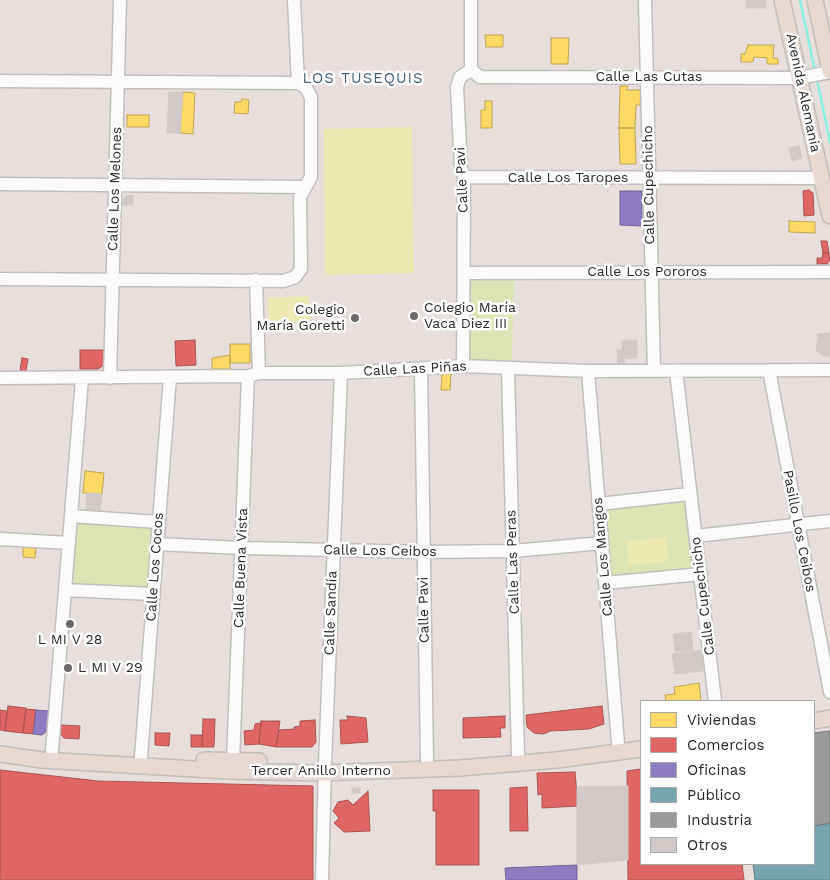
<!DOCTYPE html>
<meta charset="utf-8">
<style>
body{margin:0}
#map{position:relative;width:830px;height:880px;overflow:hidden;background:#e8dfdc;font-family:"Work Sans",sans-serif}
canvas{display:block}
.legend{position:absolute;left:640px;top:700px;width:175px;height:165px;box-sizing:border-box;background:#fff;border:1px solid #a9a9a9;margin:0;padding:6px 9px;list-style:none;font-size:15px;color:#282828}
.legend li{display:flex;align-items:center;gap:10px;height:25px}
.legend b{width:25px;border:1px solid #a9a9a9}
</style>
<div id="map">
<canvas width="830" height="880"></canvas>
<ul class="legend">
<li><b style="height:14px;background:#ffd966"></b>Viviendas</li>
<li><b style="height:14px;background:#e06666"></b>Comercios</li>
<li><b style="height:14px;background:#8e7cc3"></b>Oficinas</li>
<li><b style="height:14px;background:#76a5af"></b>Público</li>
<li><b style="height:14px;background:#999"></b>Industria</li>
<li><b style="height:14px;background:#d0c9c7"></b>Otros</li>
</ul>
</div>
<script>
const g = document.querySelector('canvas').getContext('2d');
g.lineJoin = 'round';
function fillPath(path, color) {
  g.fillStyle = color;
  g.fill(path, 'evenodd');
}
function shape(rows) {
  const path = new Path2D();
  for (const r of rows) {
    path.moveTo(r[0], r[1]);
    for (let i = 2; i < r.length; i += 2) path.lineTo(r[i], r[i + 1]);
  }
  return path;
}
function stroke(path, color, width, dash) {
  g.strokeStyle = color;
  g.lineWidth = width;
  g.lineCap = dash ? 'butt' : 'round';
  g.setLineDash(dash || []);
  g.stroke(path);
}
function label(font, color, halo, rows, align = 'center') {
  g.font = font + ' "Work Sans",sans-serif';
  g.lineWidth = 5;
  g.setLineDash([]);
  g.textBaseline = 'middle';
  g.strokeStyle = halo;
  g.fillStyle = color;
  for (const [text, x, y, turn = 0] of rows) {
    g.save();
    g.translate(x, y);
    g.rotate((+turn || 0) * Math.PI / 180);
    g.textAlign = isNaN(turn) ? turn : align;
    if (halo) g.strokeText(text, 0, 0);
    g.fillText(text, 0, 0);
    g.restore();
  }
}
const green = shape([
 [472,278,514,279,512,361,472,361,469,357,468,281],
 [686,498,694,570,609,580,600,508],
 [76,523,154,528,150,589,73,585]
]);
const pitch = shape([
 [412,127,414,273,325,275,324,129],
 [309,296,310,321,269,322,268,298],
 [666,537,668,561,628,566,627,541]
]);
const homes = shape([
 [485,35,503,35,503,47,486,47,485,35],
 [551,38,569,38,568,64,551,64,551,38],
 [748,45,774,45,773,58,778,58,778,64,767,64,767,58,754,57,753,62,741,62,741,54,745,54,748,45],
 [620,86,628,86,627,90,641,90,640,105,636,105,635,128,619,128,620,86],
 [183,92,195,93,193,134,180,133,183,92],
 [242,99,249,100,248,114,234,113,235,102,241,102,242,99],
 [485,101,492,101,492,128,481,128,481,110,485,110,485,101],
 [127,115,149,115,149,127,127,127,127,115],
 [619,128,635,128,636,164,620,164,619,128],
 [789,221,815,222,815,233,789,232,789,221],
 [230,344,250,344,250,363,230,363,230,344],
 [230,355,230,369,212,369,212,358,230,355],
 [442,373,451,374,450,390,441,390,442,373],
 [85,471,104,473,102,494,83,493,85,471],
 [23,546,36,546,35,558,23,557,23,546],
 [699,683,701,701,666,701,665,695,675,694,674,687,699,683]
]);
const shops = shape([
 [809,190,813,193,814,215,804,216,803,191,809,190],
 [821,241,827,241,829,253,823,253,821,241],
 [823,253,829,253,830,260,827,264,817,264,817,258,822,258,823,253],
 [195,340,196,365,176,366,175,341,195,340],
 [80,350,104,350,104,365,98,369,80,369,80,350],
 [22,358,28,359,26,371,20,370,22,358],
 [8,706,26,708,23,733,5,731,8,706],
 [602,706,604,724,589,729,551,731,543,734,534,733,527,727,526,715,602,706],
 [26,709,36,710,33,734,23,733,26,709],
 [0,710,7,711,5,731,0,730,0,710],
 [347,716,366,718,368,742,341,744,340,720,348,720,347,716],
 [505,716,505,728,500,728,501,737,463,738,463,718,505,716],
 [203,719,215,719,214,747,202,747,203,719],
 [315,720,316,742,312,747,276,747,279,730,294,729,294,727,300,726,300,721,315,720],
 [261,721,280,721,276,747,259,744,261,721],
 [261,723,259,744,245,745,244,731,254,730,255,724,261,723],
 [61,725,80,726,79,739,64,738,60,733,61,725],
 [155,733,170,733,169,746,155,745,155,733],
 [191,735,202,735,202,747,191,747,191,735],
 [641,769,641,864,742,864,744,880,628,880,627,771,641,769],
 [0,770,98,781,313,786,313,880,0,880,0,770],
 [575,772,578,806,542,808,542,794,538,795,537,773,575,772],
 [527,787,528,831,510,831,510,788,527,787],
 [433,790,479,790,479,865,436,865,436,811,433,811,433,790],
 [368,791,370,831,344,832,334,823,339,818,333,811,338,802,348,800,353,805,368,791]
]);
const offices = shape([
 [620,191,642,191,642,226,620,225,620,191],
 [36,710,49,711,47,731,42,735,33,734,36,710],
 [577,865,577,880,506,880,505,868,577,865]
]);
const public = shape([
 [830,823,830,880,755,880,753,864,814,864,814,826,830,823]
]);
const industry = shape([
 [830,731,830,823,814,826,814,733,830,731]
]);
const stream = shape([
 [800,0,815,71],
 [817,80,830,142]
]);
const building = shape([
 [746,0,766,0,766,8,746,8,746,0],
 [169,92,183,92,180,133,167,133,169,92],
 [799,146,802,158,792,161,789,148,799,146],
 [133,195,133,205,123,205,123,199,126,196,133,195],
 [830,333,830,356,825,356,816,351,818,334,830,333],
 [637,340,637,358,624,359,625,363,618,364,617,350,622,350,622,341,637,340],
 [87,493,102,494,100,510,86,509,87,493],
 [691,632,693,650,675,652,673,634,691,632],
 [702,650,704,671,675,674,672,654,702,650],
 [628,786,628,860,577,865,577,787,628,786],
 [352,788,360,788,360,793,352,793,352,788]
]);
const minor = shape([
 [294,0,298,83],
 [645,0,654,371],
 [471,70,480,77,799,78,830,72],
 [471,70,471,0],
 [0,81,298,83],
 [464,177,822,178],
 [0,184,304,187],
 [464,273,830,272],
 [0,279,284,281,295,277,301,269,300,197,311,177,311,97,306,88,298,83],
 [256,280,259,373],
 [463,366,464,177,461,168,457,87,460,77,471,70],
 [421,369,427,761],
 [508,369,518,755],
 [769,370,830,692],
 [588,371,618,743],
 [676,371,715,701],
 [0,378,248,376,259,373,341,373,463,366,588,371,830,370],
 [110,378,120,0],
 [599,504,689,494],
 [71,516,158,522],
 [696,536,830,521],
 [0,539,69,543],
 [157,544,243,548,424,552,513,551,602,543],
 [605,583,701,574],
 [65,590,153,594],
 [52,751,82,379],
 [141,757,170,377],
 [233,761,248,376],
 [322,880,325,764,341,373]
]);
const major = shape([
 [782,0,830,216],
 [815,0,830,71],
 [814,721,830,718],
 [0,754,42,760,228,771,318,773,460,768,557,760,641,749],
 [204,760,259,761]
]);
const markers = [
 [414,316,5,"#6b6867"],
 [355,318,5,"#6b6867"],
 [70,624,5,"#6b6867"],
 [68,668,5,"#6b6867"]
];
const streetNames = [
 ["Calle Las Cutas",649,77],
 ["Avenida Alemania",803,93,78],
 ["Calle Los Taropes",568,178],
 ["Calle Pavi",462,180,-93],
 ["Calle Cupechicho",649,185,-91],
 ["Calle Los Melones",115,189,-88],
 ["Calle Los Pororos",647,272],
 ["Calle Las Piñas",415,369,-3],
 ["Pasillo Los Ceibos",799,531,79],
 ["Calle Los Ceibos",380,551,1],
 ["Calle Los Mangos",603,557,-95],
 ["Calle Las Peras",513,562,-92],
 ["Calle Los Cocos",155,567,-86],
 ["Calle Buena Vista",241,568,-88],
 ["Calle Cupechicho",703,596,-97],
 ["Calle Pavi",424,610,-91],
 ["Calle Sandía",331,613,-88],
 ["Tercer Anillo Interno",321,771]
];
const poiNames = [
 ["Colegio María",424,308],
 ["Vaca Diez III",424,324],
 ["Colegio",345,310,"right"],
 ["María Goretti",345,326,"right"],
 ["L MI V 28",70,640,"center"],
 ["L MI V 29",78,668]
];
const neighbourhoodNames = [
 ["LOS TUSEQUIS",363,79]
];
fillPath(green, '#dbe4b2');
fillPath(pitch, '#ebe9af');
fillPath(homes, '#ffd966');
stroke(homes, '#bea453', 1);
fillPath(shops, '#e06666');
stroke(shops, '#a95353', 1);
fillPath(offices, '#8e7cc3');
stroke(offices, '#6f6394', 1);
fillPath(public, '#76a5af');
stroke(public, '#5f8086', 1);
fillPath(industry, '#999');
stroke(industry, '#777', 1);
stroke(stream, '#8af0e3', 2.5);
fillPath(building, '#d0c9c7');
stroke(building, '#d2cbc9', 1);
stroke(minor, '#c0bfbf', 15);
stroke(major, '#c0bdbb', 18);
stroke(minor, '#fcfafa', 12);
stroke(major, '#e7d9d1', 15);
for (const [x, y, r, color] of markers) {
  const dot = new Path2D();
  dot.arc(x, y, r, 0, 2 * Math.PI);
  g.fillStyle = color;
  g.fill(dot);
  stroke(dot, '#fff', 2);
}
label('14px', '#282828', '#fff', streetNames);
label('14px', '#282828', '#fff', poiNames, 'left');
g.letterSpacing = '1px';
label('15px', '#45647c', '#fff', neighbourhoodNames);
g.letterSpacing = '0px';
</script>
